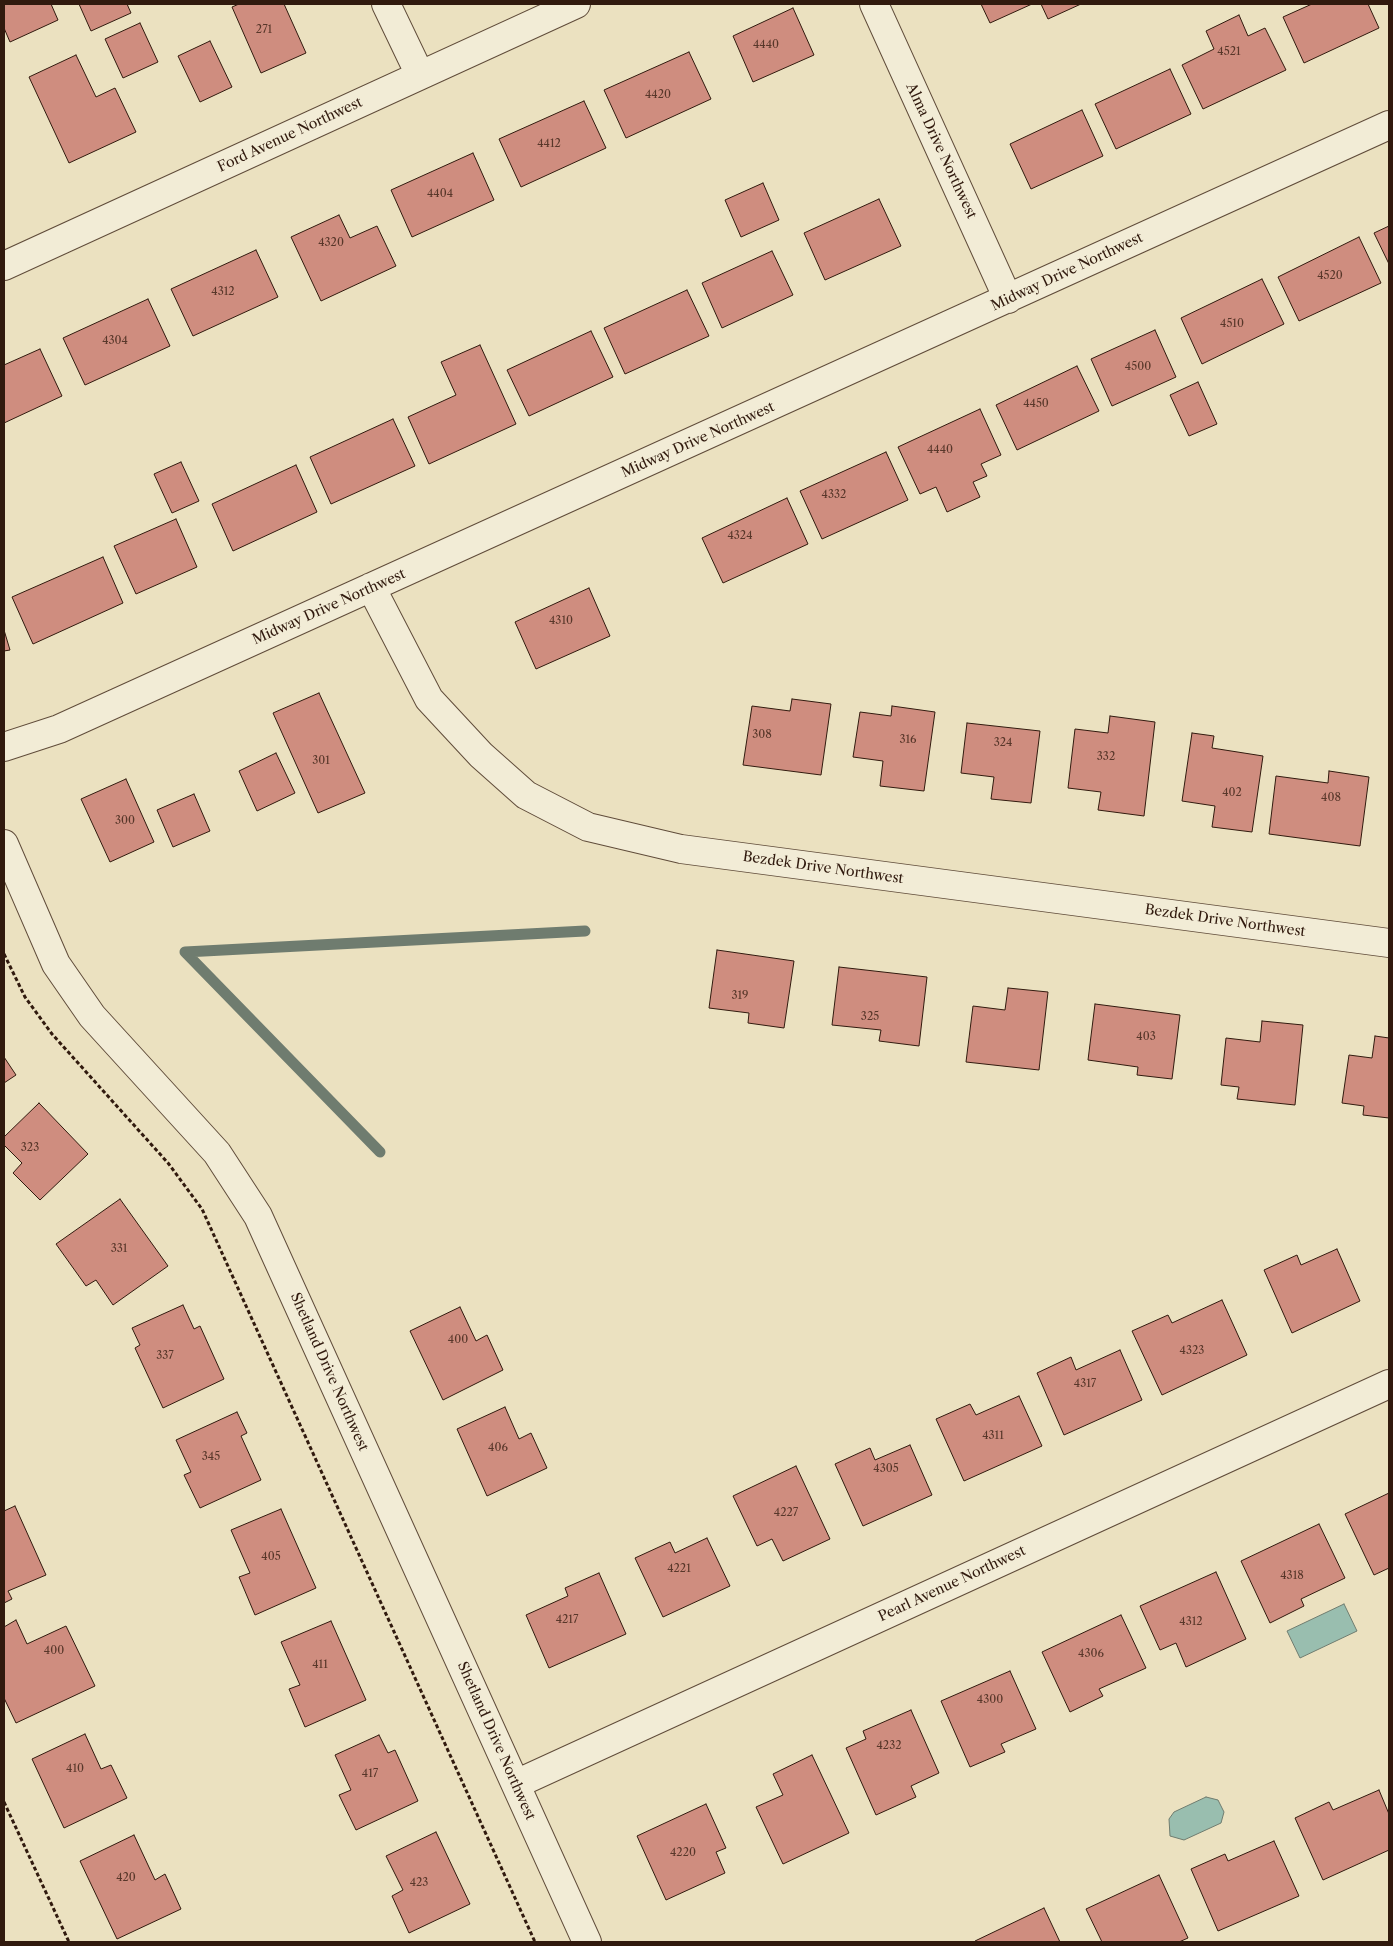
<!DOCTYPE html>
<style>
body{margin:0}
#map{position:relative;width:1393px;height:1946px;overflow:hidden;background:#ebe1c0;font-family:"Libre Caslon Text",serif}
canvas{display:block}
.frame{position:absolute;inset:0;border:5px solid #311a0e;pointer-events:none}
</style>
<div id="map">
<canvas width="1393" height="1946"></canvas>
<div class="frame"></div>
</div>
<script>
const g = document.querySelector('canvas').getContext('2d');
g.lineJoin = 'round';
function fillPath(path, color) {
  g.fillStyle = color;
  g.fill(path, 'evenodd');
}
function shape(rows) {
  const path = new Path2D();
  for (const r of rows) {
    path.moveTo(r[0], r[1]);
    for (let i = 2; i < r.length; i += 2) path.lineTo(r[i], r[i + 1]);
  }
  return path;
}
function stroke(path, color, width, dash) {
  g.strokeStyle = color;
  g.lineWidth = width;
  g.lineCap = dash ? 'butt' : 'round';
  g.setLineDash(dash || []);
  g.stroke(path);
}
function label(font, color, halo, rows, align = 'center') {
  g.font = font + ' "Libre Caslon Text",serif';
  g.lineWidth = 5;
  g.setLineDash([]);
  g.textBaseline = 'middle';
  g.strokeStyle = halo;
  g.fillStyle = color;
  for (const [text, x, y, turn = 0] of rows) {
    g.save();
    g.translate(x, y);
    g.rotate((+turn || 0) * Math.PI / 180);
    g.textAlign = isNaN(turn) ? turn : align;
    if (halo) g.strokeText(text, 0, 0);
    g.fillText(text, 0, 0);
    g.restore();
  }
}
const water = shape([
 [1344,1604,1357,1631,1300,1658,1287,1631,1344,1604],
 [1206,1797,1218,1800,1224,1812,1221,1823,1184,1840,1170,1836,1169,1819,1174,1812,1206,1797]
]);
const stream = shape([
 [185,952,585,931],
 [185,952,380,1152]
]);
const building = shape([
 [4,4,51,4,58,20,10,42,4,28,4,4],
 [79,4,127,4,131,13,91,31,79,4],
 [239,4,284,4,306,53,261,73,232,7,239,4],
 [981,4,1032,4,990,23,981,4],
 [1041,4,1081,4,1048,19,1041,4],
 [1312,4,1368,4,1379,28,1304,63,1283,17,1312,4],
 [793,8,814,55,753,82,733,36,793,8],
 [1239,15,1248,36,1265,28,1286,70,1203,109,1182,65,1214,49,1206,31,1239,15],
 [140,23,158,62,123,78,105,39,140,23],
 [210,41,232,87,200,102,178,56,210,41],
 [689,52,711,99,626,138,604,90,689,52],
 [76,55,96,97,115,88,136,132,69,163,29,77,76,55],
 [1170,69,1191,114,1116,149,1095,104,1170,69],
 [584,101,606,148,521,187,499,139,584,101],
 [1082,110,1103,156,1031,189,1010,144,1082,110],
 [473,153,494,200,412,237,391,190,473,153],
 [763,183,779,220,741,237,725,200,763,183],
 [879,199,901,246,825,280,804,233,879,199],
 [339,215,350,238,377,226,396,266,321,301,291,237,339,215],
 [1389,226,1389,264,1374,233,1389,226],
 [1359,237,1381,283,1299,321,1278,277,1359,237],
 [256,250,278,297,193,336,171,289,256,250],
 [772,251,793,295,722,328,702,283,772,251],
 [1262,279,1284,324,1202,364,1181,318,1262,279],
 [687,290,709,336,625,374,604,328,687,290],
 [148,299,170,346,85,385,63,338,148,299],
 [1155,330,1176,377,1112,406,1091,359,1155,330],
 [591,331,613,377,529,416,507,370,591,331],
 [480,345,516,424,429,464,408,417,456,395,441,362,480,345],
 [40,349,62,396,4,423,4,365,40,349],
 [1077,366,1099,411,1017,450,996,405,1077,366],
 [1198,382,1217,424,1189,436,1170,395,1198,382],
 [980,409,1001,455,981,464,987,476,973,482,980,497,947,512,936,487,920,494,898,447,980,409],
 [393,419,415,466,331,504,310,457,393,419],
 [886,452,908,500,822,539,800,491,886,452],
 [181,462,199,501,172,513,154,474,181,462],
 [296,465,317,512,233,551,212,504,296,465],
 [787,498,808,544,723,583,702,538,787,498],
 [176,519,197,567,136,594,114,546,176,519],
 [103,557,123,603,33,644,12,597,103,557],
 [589,588,610,636,536,669,515,622,589,588],
 [4,630,10,650,4,651,4,630],
 [319,693,365,793,318,813,273,713,319,693],
 [792,699,831,704,821,775,743,765,752,706,790,711,792,699],
 [892,706,935,712,924,791,880,786,883,761,853,757,860,712,891,716,892,706],
 [1110,716,1155,722,1144,816,1098,810,1101,792,1068,788,1075,729,1108,733,1110,716],
 [967,723,1040,731,1031,803,991,799,994,777,961,773,967,723],
 [1192,733,1214,736,1212,748,1263,756,1252,832,1212,827,1215,806,1182,801,1192,733],
 [276,753,295,793,257,811,239,771,276,753],
 [1329,771,1369,777,1360,846,1269,834,1276,776,1328,783,1329,771],
 [126,779,154,842,110,862,81,799,126,779],
 [194,794,210,831,173,847,157,810,194,794],
 [717,950,794,961,784,1028,748,1023,749,1013,709,1008,717,950],
 [839,967,927,977,919,1046,879,1041,881,1030,832,1025,839,967],
 [1008,988,1048,992,1039,1070,966,1062,973,1006,1005,1010,1008,988],
 [1095,1004,1180,1015,1172,1079,1137,1075,1138,1067,1088,1060,1095,1004],
 [1262,1021,1303,1025,1295,1105,1237,1099,1239,1087,1221,1085,1226,1038,1260,1042,1262,1021],
 [1375,1036,1389,1038,1389,1118,1363,1115,1364,1106,1342,1103,1349,1055,1372,1058,1375,1036],
 [4,1057,16,1075,4,1083,4,1057],
 [39,1103,88,1154,40,1200,13,1173,22,1163,4,1145,4,1137,39,1103],
 [120,1199,168,1266,113,1305,96,1280,86,1286,56,1244,120,1199],
 [1337,1249,1360,1301,1292,1333,1264,1270,1297,1255,1301,1265,1337,1249],
 [1222,1300,1247,1355,1162,1395,1132,1331,1168,1315,1172,1323,1222,1300],
 [183,1305,194,1329,200,1326,224,1379,163,1408,135,1348,140,1345,132,1328,183,1305],
 [460,1307,476,1341,487,1335,503,1370,443,1400,410,1331,460,1307],
 [1120,1350,1142,1400,1064,1435,1037,1373,1071,1357,1076,1370,1120,1350],
 [1019,1396,1042,1446,964,1481,936,1419,970,1404,976,1415,1019,1396],
 [505,1407,519,1439,531,1433,547,1468,487,1496,457,1429,505,1407],
 [237,1412,247,1433,241,1436,261,1480,200,1508,184,1475,191,1472,176,1440,237,1412],
 [910,1445,932,1495,863,1526,835,1464,870,1448,875,1460,910,1445],
 [796,1466,830,1539,783,1561,772,1539,757,1546,733,1496,796,1466],
 [1389,1493,1389,1568,1374,1575,1345,1514,1389,1493],
 [15,1506,46,1575,8,1591,12,1599,4,1603,4,1511,15,1506],
 [281,1509,316,1588,255,1615,239,1577,250,1573,231,1530,281,1509],
 [1319,1524,1345,1578,1301,1599,1304,1606,1270,1623,1241,1561,1319,1524],
 [707,1538,730,1586,663,1617,635,1558,670,1542,675,1553,707,1538],
 [1216,1572,1246,1639,1186,1667,1176,1643,1160,1650,1140,1606,1216,1572],
 [599,1573,626,1634,549,1668,526,1615,568,1596,565,1588,599,1573],
 [1121,1615,1146,1668,1099,1689,1103,1696,1070,1712,1042,1652,1121,1615],
 [16,1620,27,1644,66,1626,95,1686,16,1723,4,1698,4,1627,16,1620],
 [331,1621,366,1700,305,1727,289,1689,300,1685,281,1642,331,1621],
 [1010,1671,1036,1729,1001,1744,1005,1752,970,1767,941,1701,1010,1671],
 [911,1710,939,1773,911,1786,916,1797,876,1815,846,1748,866,1739,863,1731,911,1710],
 [85,1734,101,1769,111,1765,127,1798,64,1828,32,1759,85,1734],
 [379,1735,388,1753,395,1750,418,1801,356,1830,339,1795,351,1790,335,1755,379,1735],
 [812,1755,849,1833,783,1864,756,1807,783,1795,773,1774,812,1755],
 [1379,1790,1389,1814,1389,1850,1323,1880,1295,1818,1329,1802,1333,1810,1379,1790],
 [706,1804,726,1848,716,1852,725,1873,666,1900,637,1836,706,1804],
 [436,1832,470,1904,409,1933,392,1896,403,1890,386,1856,436,1832],
 [134,1835,155,1880,165,1874,181,1909,117,1939,80,1861,134,1835],
 [1274,1841,1299,1896,1218,1931,1191,1869,1225,1854,1228,1861,1274,1841],
 [1159,1875,1188,1938,1179,1942,1102,1942,1086,1909,1159,1875],
 [1044,1908,1060,1942,976,1942,975,1941,1044,1908]
]);
const path = shape([
 [4,954,25,997,52,1034,168,1163,202,1209,535,1942],
 [4,1802,69,1942]
]);
const street = shape([
 [386,4,420,75],
 [874,4,1008,299],
 [4,266,576,4],
 [371,587,429,699,481,755,526,795,588,827,681,849,1389,943],
 [4,747,59,729,1389,125],
 [4,844,56,964,92,1016,217,1153,258,1216,587,1942],
 [516,1784,1389,1384]
]);
const numberNames = [
 ["271",264,30],
 ["4440",766,45],
 ["4521",1229,52],
 ["4420",658,95],
 ["4412",549,144],
 ["4404",440,194],
 ["4320",331,243],
 ["4520",1330,276],
 ["4312",223,292],
 ["4510",1232,324],
 ["4304",115,341],
 ["4500",1138,367],
 ["4450",1036,404],
 ["4440",940,450],
 ["4332",834,495],
 ["4324",740,536],
 ["4310",561,621],
 ["308",762,735],
 ["316",908,740],
 ["324",1003,743],
 ["332",1106,757],
 ["301",321,761],
 ["402",1232,793],
 ["408",1331,798],
 ["300",125,821],
 ["319",740,996],
 ["325",870,1017],
 ["403",1146,1037],
 ["323",30,1148],
 ["331",119,1249],
 ["400",458,1340],
 ["4323",1192,1351],
 ["337",165,1356],
 ["4317",1085,1384],
 ["4311",993,1436],
 ["406",498,1448],
 ["345",211,1457],
 ["4305",886,1469],
 ["4227",786,1513],
 ["405",271,1557],
 ["4221",679,1569],
 ["4318",1292,1576],
 ["4217",567,1620],
 ["4312",1191,1622],
 ["400",54,1651],
 ["4306",1091,1654],
 ["411",320,1665],
 ["4300",990,1700],
 ["4232",889,1746],
 ["410",75,1769],
 ["417",370,1774],
 ["4220",683,1853],
 ["420",126,1878],
 ["423",419,1883]
];
const streetNames = [
 ["Ford Avenue Northwest",290,135,-25],
 ["Alma Drive Northwest",941,151,65],
 ["Midway Drive Northwest",1067,272,-25],
 ["Midway Drive Northwest",698,440,-24],
 ["Midway Drive Northwest",329,607,-24],
 ["Bezdek Drive Northwest",823,868,8],
 ["Bezdek Drive Northwest",1225,921,8],
 ["Shetland Drive Northwest",329,1372,66],
 ["Pearl Avenue Northwest",952,1584,-25],
 ["Shetland Drive Northwest",496,1741,66]
];
fillPath(water, '#99beaf');
stroke(water, '#6f7c6f', 1);
stroke(stream, '#6f7c6f', 11);
fillPath(building, '#cf8d7f');
stroke(building, '#311a0e', 1);
stroke(street, '#604c3a', 30);
stroke(path, '#311a0e', 3, [4, 2.5]);
stroke(street, '#f2ecd6', 28);
label('11px', '#58372a', null, numberNames);
label('14px', '#311a0e', '#f2ecd6', streetNames);
</script>
